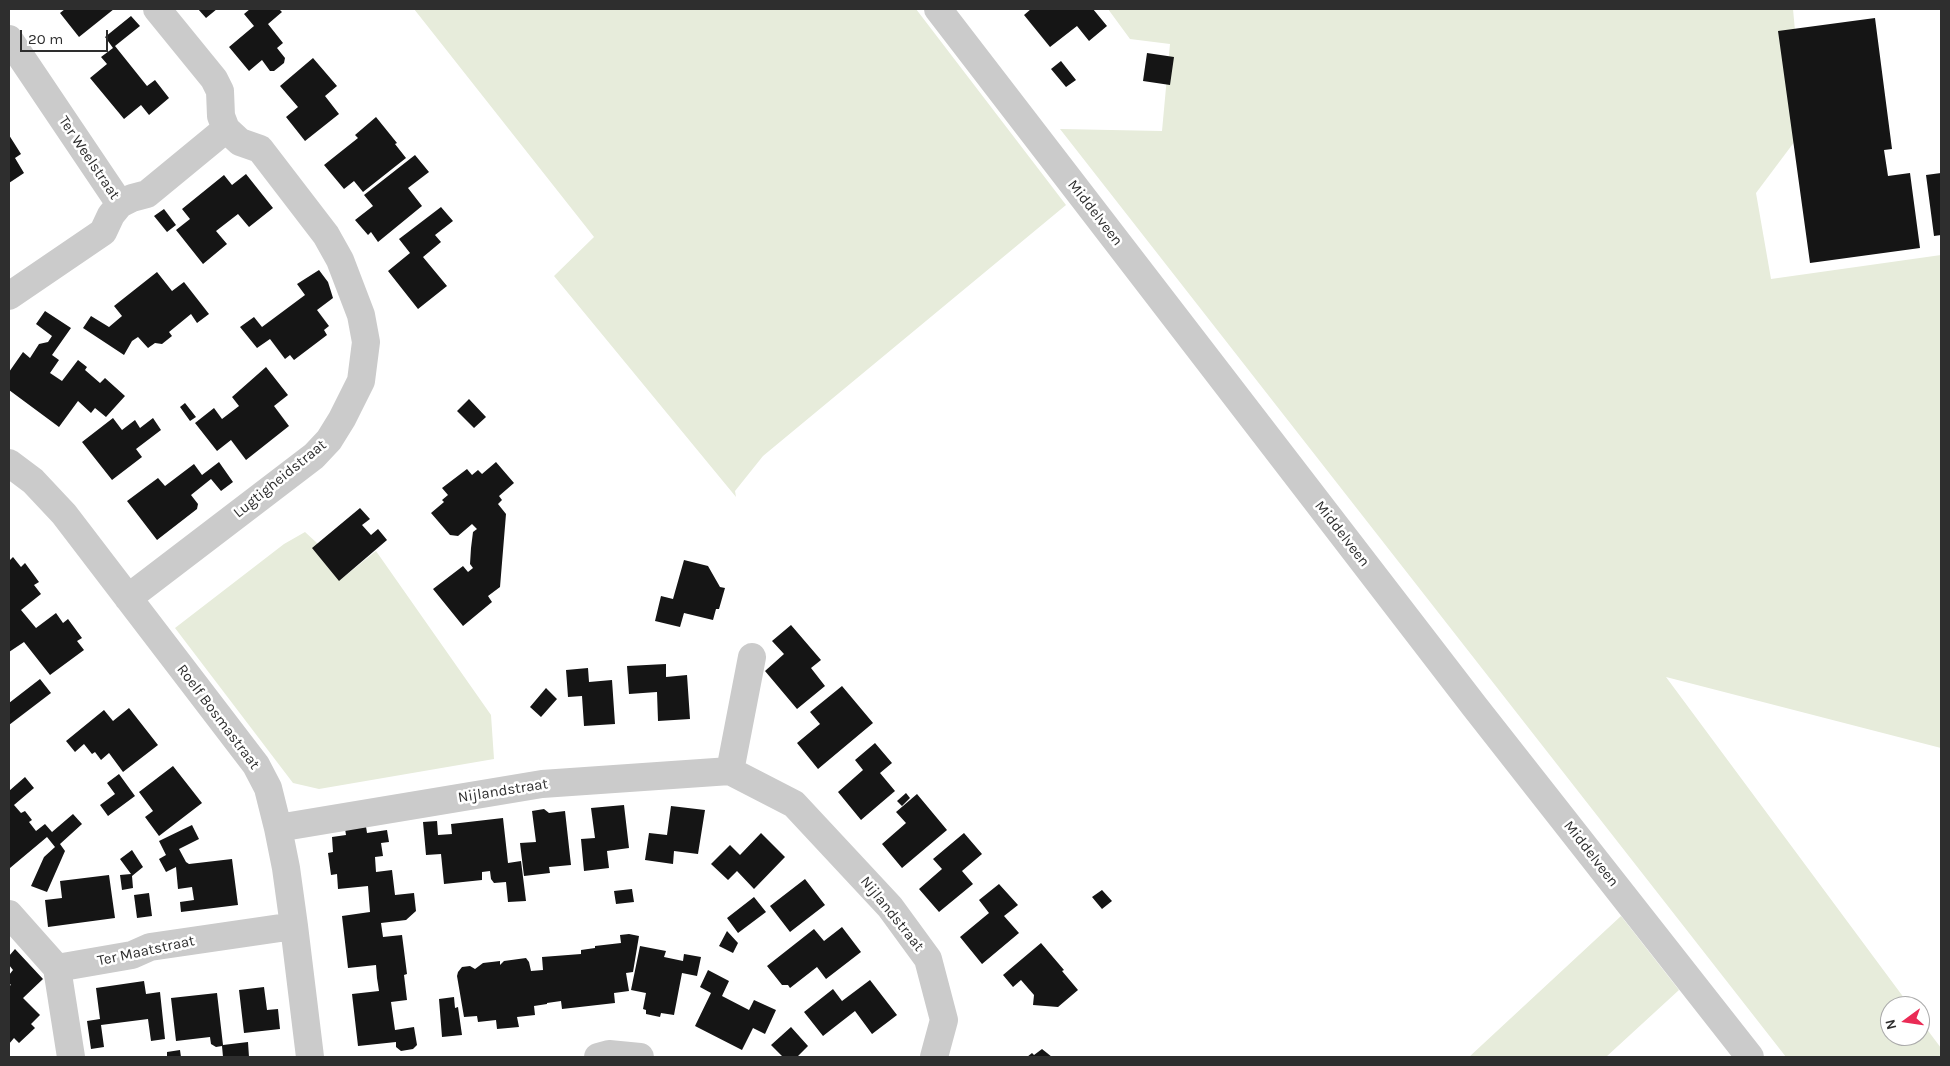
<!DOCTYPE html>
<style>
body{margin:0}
#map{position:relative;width:1950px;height:1066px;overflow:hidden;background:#fff;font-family:Karla,sans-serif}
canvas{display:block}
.frame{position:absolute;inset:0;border:10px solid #2e2e2e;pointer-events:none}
.north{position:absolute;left:1880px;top:996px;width:50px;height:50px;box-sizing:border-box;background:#fff;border:1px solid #ababab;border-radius:50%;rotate:256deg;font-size:14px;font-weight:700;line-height:20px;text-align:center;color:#2e2e2e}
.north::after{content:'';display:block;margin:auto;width:18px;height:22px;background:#ea2b55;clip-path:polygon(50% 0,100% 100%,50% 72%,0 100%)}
.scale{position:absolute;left:20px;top:30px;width:88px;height:22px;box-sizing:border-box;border:2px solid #2e2e2e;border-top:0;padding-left:6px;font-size:15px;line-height:18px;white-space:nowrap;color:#2e2e2e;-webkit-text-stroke:4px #fff;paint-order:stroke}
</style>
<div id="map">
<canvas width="1950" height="1066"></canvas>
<div class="frame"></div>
<div class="north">N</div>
<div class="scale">20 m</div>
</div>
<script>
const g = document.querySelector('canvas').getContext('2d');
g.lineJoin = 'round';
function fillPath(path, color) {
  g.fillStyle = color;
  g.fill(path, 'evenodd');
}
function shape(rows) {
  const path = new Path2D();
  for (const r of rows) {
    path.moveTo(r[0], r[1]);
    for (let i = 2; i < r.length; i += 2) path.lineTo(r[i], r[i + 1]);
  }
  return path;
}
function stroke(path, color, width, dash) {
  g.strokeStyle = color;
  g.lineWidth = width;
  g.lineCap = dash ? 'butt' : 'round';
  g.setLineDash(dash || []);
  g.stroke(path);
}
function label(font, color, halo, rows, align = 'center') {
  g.font = font + ' Karla,sans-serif';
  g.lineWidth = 5;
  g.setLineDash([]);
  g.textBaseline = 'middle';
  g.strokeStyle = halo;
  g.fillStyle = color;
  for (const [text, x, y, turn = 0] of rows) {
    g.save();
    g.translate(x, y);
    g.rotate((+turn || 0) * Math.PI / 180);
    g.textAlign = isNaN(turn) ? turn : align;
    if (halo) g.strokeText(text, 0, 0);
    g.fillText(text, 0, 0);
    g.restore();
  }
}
const green = shape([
 [414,9,916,9,1066,205,763,456,735,491,736,497,554,276,594,237],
 [1108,9,1793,9,1804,129,1756,193,1771,279,1941,255,1941,748,1666,677,1910,1006,1890,1006,1890,1036,1920,1036,1920,1020,1941,1048,1941,1057,1786,1057,1060,129,1162,131,1170,44,1130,39],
 [305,532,317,543,345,576,376,551,491,715,494,759,319,789,293,783,175,628,284,544],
 [1621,916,1679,990,1606,1057,1469,1057]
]);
const building = shape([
 [65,9,114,9,79,37,60,13],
 [198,9,217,9,206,18],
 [250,9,279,9,282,12,268,24,283,43,277,48,285,58,284,63,274,71,270,71,262,60,249,71,229,47,254,26,244,14],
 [1031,9,1093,9,1107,26,1089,41,1077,26,1050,47,1024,15],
 [131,16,140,26,115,46,147,86,155,80,169,98,149,115,141,105,124,119,90,78,107,64,101,57,113,48,105,37],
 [1875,18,1892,149,1884,150,1888,176,1910,173,1920,248,1810,263,1778,31],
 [1147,53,1174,57,1170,85,1143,81],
 [313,58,337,86,325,96,339,114,305,141,286,117,298,107,280,86],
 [1061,61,1076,80,1066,87,1051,69],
 [376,117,397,143,395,144,406,158,363,192,354,181,344,189,324,165,358,138,355,135],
 [9,135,21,154,15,158,24,173,9,183],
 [415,155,429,172,408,188,422,206,378,242,371,232,368,235,355,220,373,206,364,195],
 [1941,173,1941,235,1934,236,1926,175],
 [246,174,273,208,249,227,238,214,216,231,227,244,203,264,176,230,190,219,182,209,224,175,232,185],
 [441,207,453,221,435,235,441,242,423,257,447,286,418,309,388,271,410,253,399,239],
 [164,209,176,225,167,232,154,216],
 [319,270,328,282,333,298,317,310,329,326,324,330,327,335,294,360,290,355,285,359,270,339,257,348,240,327,254,317,262,327,305,295,297,284],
 [157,272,172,291,184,282,209,314,197,323,191,314,169,332,172,336,162,344,155,343,148,348,138,337,132,341,124,355,83,328,91,316,109,327,122,316,114,306],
 [45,311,71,328,52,355,59,360,50,373,62,381,78,360,87,367,85,370,100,383,105,378,125,396,106,417,95,408,91,413,78,401,59,427,9,390,9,372,23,352,30,358,39,344,48,342,52,336,36,324],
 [266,367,288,395,274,406,289,426,246,460,231,440,217,451,195,423,214,408,222,419,239,406,232,397],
 [469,399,486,417,474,428,457,411],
 [185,403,196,417,190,421,180,407],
 [113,418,122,430,135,420,140,428,153,418,161,430,136,449,142,457,112,480,82,442],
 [219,462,233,482,221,491,211,479,191,495,198,504,197,509,157,540,127,501,158,478,165,486,194,464,202,475],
 [496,462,514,483,499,496,502,500,498,504,506,514,500,587,488,596,492,602,463,626,433,589,463,566,468,572,473,568,470,564,471,548,473,532,477,529,472,524,458,536,450,535,431,513,444,502,442,500,448,495,442,488,467,469,472,475,478,470,482,474],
 [360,508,370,519,362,525,371,535,378,529,387,540,339,581,312,548],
 [13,557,21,567,25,563,39,582,34,585,41,594,21,610,36,628,56,613,63,623,68,619,82,638,77,641,84,650,50,675,24,642,9,652,9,561],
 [684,560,708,566,720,587,725,588,719,609,716,609,713,620,684,613,680,627,655,621,661,596,673,599],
 [791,625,821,660,811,668,825,686,797,709,765,671,784,654,772,641],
 [666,664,666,677,687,675,690,719,658,721,657,692,629,694,627,666],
 [588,668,589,682,612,680,615,724,584,726,582,696,568,697,566,670],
 [40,679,51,693,9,725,9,703],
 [842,686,873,723,818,769,797,743,820,724,810,712],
 [546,688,557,699,541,717,530,707],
 [129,708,158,745,123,772,109,753,101,760,95,752,92,754,84,744,75,752,66,741,104,710,113,721],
 [875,743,892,763,880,773,895,791,861,820,838,792,863,770,855,760],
 [173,766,202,803,159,836,145,817,153,811,139,792],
 [119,774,135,796,108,816,100,805,115,794,107,783],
 [25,777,34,788,14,805,21,813,25,811,32,820,29,822,36,831,45,824,52,832,73,814,82,824,60,844,65,851,47,892,31,886,44,857,55,847,47,837,10,868,9,866,9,791],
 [906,793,910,798,902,806,897,801],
 [917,794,947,830,902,868,882,844,906,823,896,812],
 [624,805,629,848,607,851,609,868,584,871,581,839,595,838,591,808],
 [671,806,705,810,698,854,674,851,673,864,645,860,649,833,667,835],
 [544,809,549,813,565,811,571,865,549,867,550,873,524,876,520,843,536,842,532,811],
 [503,818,508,863,521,861,526,901,508,902,506,882,494,883,491,879,490,871,482,872,482,880,444,884,441,854,426,855,423,822,437,821,438,835,452,834,451,824],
 [365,820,367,833,387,830,389,842,381,843,383,856,375,857,376,872,392,870,395,895,414,893,416,911,406,920,381,923,383,937,402,935,407,974,404,975,407,1000,391,1002,395,1030,414,1027,417,1045,413,1049,401,1051,396,1047,396,1042,358,1046,352,994,379,991,377,978,376,965,348,968,342,916,370,912,368,886,338,889,337,874,331,875,328,853,333,852,332,837,346,835,344,822],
 [192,825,199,839,179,849,186,862,189,864,232,859,238,905,181,912,180,902,194,900,192,887,178,889,176,867,166,872,159,859,166,855,159,841],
 [761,833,785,857,754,889,737,871,728,880,711,864,730,845,740,855],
 [964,833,982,854,962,871,973,884,939,912,919,889,942,869,933,859],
 [132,850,143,867,132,876,133,888,122,890,120,875,131,874,120,859],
 [109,875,115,918,48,927,45,900,62,898,60,881],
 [805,879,825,905,790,932,770,906],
 [999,884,1018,905,1004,916,1019,933,982,964,960,937,989,913,979,900],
 [632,889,634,902,616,904,614,891],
 [1102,890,1112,901,1102,909,1092,897],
 [149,893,152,916,137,918,134,895],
 [754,897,766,912,738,933,727,918],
 [842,927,861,952,826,979,817,967,790,988,788,985,782,985,767,966,814,929,824,941],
 [727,931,738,943,733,953,719,946],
 [629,934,639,936,633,972,626,973,629,991,614,993,615,1003,562,1009,561,1001,547,1003,547,1004,534,1006,535,1015,517,1017,519,1027,497,1029,496,1020,478,1022,477,1016,464,1017,457,976,458,972,462,967,470,966,475,969,483,963,500,961,500,965,504,961,526,958,529,962,531,971,543,970,542,957,581,954,581,950,595,948,595,946,621,943,620,935],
 [1041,943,1064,970,1062,971,1078,990,1058,1007,1033,1005,1034,995,1021,980,1013,987,1003,975],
 [640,946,666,951,664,957,683,961,684,954,701,957,697,976,682,973,674,1015,661,1013,660,1017,646,1014,646,1010,643,1009,646,993,631,990],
 [15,949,43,979,23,998,40,1015,31,1024,35,1028,19,1043,14,1038,9,1044,9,986,11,985,9,983,9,975,13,970,9,965,9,956],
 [708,970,729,981,722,996,749,1010,754,1000,776,1010,765,1034,753,1028,742,1050,695,1026,711,993,700,987],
 [870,980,897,1015,872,1034,855,1011,823,1036,804,1012,833,989,842,1001],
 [144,981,146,994,160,992,165,1039,151,1041,148,1019,101,1025,104,1047,91,1049,87,1021,100,1019,96,988],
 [264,987,267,1010,278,1009,280,1029,244,1033,239,990],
 [217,993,223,1045,248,1042,249,1057,223,1057,222,1046,216,1047,211,1044,210,1037,176,1041,171,998],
 [454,997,455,1008,458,1007,462,1035,442,1037,439,999],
 [791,1027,808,1046,797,1057,783,1057,771,1045],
 [1042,1049,1052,1057,1027,1057,1032,1053,1034,1055],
 [180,1050,181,1057,167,1057,167,1052]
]);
const minor = shape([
 [938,9,1475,707,1750,1057],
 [9,39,120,204,111,215,103,232,9,296],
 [120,204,132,198,147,194,226,129],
 [9,463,33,481,64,514,256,765,268,788,278,828,286,868,294,926,310,1057],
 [128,598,314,456,329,440,342,419,361,381,366,342,361,315,340,260,326,235,260,149,240,142,226,129,221,116,220,91,214,79,157,9],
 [730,771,752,657],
 [278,828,542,784,730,771,794,804,890,907,928,959,944,1020,934,1057],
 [9,914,57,968,71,1057],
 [57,968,132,955,150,947,294,926],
 [598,1057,609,1054,640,1057]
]);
const streetNames = [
 ["Ter Weelstraat",89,158,56],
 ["Middelveen",1095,213,52],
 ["Lugtigheidstraat",280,479,-39],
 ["Middelveen",1342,534,52],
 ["Roelf Bosmastraat",218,717,53],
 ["Nijlandstraat",503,791,-9],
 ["Middelveen",1591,854,52],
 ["Nijlandstraat",892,914,51],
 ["Ter Maatstraat",146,951,-12]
];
fillPath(green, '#e7ecdb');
fillPath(building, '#151515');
stroke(minor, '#cbcbcb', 28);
label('15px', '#2e2e2e', '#fff', streetNames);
</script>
